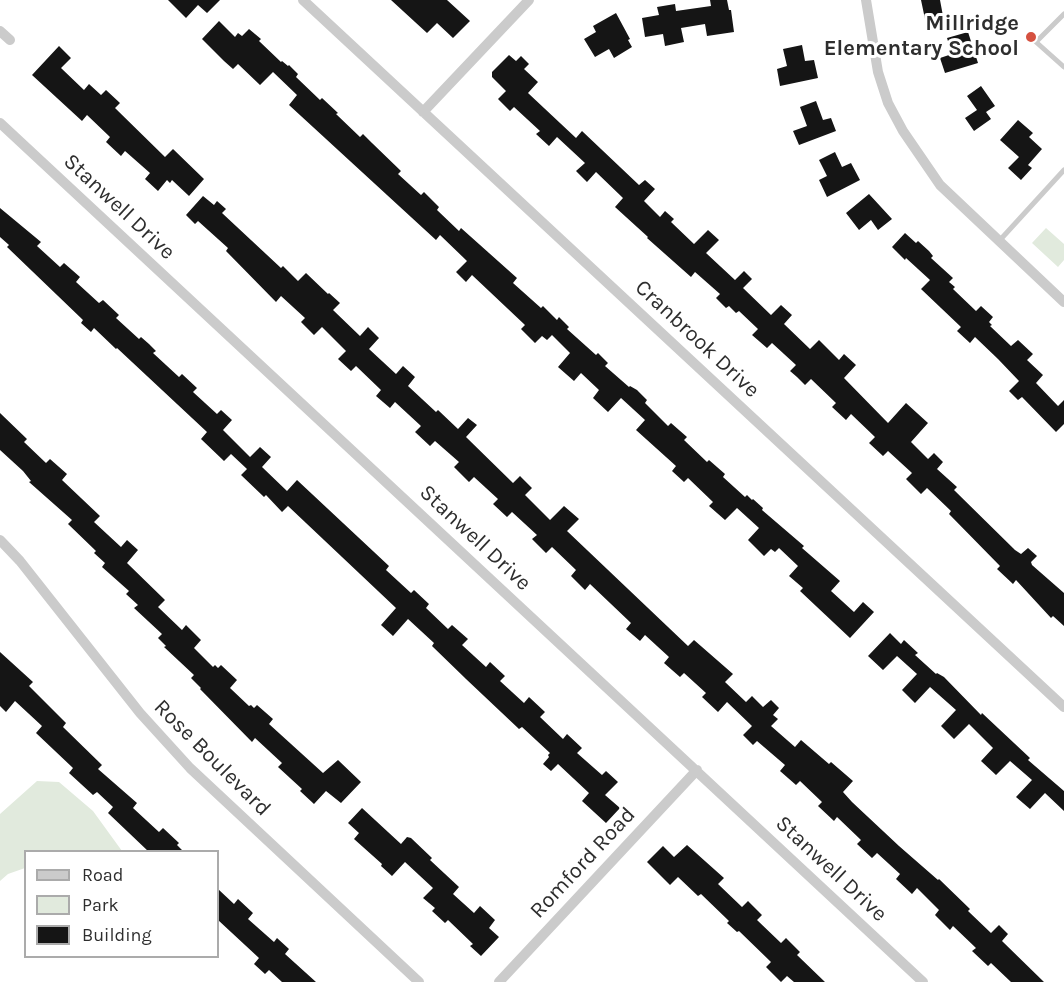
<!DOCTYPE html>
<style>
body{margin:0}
#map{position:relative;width:1064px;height:982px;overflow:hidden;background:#fff;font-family:Karla,sans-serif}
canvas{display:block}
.legend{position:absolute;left:24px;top:850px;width:195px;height:108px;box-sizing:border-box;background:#fff;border:2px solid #ababab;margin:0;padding:8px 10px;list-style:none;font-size:18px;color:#2e2e2e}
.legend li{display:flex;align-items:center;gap:12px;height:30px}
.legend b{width:30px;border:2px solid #ababab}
</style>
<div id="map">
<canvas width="1064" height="982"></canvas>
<ul class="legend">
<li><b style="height:8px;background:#cbcbcb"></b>Road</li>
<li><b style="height:16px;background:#e1eadd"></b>Park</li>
<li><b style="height:16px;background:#151515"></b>Building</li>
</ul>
</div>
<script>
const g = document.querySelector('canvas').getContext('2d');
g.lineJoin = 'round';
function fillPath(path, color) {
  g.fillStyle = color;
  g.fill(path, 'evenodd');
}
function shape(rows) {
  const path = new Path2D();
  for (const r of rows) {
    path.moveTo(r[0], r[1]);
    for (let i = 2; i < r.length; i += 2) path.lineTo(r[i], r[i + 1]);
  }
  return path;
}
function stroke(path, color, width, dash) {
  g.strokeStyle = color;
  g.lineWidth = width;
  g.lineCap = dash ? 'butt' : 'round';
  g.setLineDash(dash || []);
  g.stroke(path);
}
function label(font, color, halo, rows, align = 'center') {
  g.font = font + ' Karla,sans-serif';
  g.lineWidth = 6;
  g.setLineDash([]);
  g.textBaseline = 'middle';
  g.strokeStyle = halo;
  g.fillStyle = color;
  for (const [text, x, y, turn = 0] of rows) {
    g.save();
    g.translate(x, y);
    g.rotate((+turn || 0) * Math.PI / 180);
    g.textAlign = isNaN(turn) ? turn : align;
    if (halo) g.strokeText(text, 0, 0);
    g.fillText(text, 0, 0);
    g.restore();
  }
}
const green = shape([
 [1046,228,1064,244,1064,260,1058,267,1032,243],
 [37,781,59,782,93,811,122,851,26,852,25,868,8,874,0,881,0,814]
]);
const building = shape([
 [168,0,220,0,207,13,198,5,186,18],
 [391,0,447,0,470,21,453,38,437,23,427,33],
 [710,0,727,0,729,10,731,10,734,32,707,36,705,24,681,28,684,42,665,46,663,34,645,37,642,18,659,15,657,7,675,4,676,11,711,6],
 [921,0,940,0,943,16,925,19],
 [616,13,630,39,628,40,632,47,614,58,609,49,595,57,584,39,596,32,593,26],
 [219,21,235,37,238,33,242,36,249,29,261,39,259,41,281,62,282,61,288,66,289,65,298,74,296,77,320,100,322,98,338,113,336,114,360,137,363,134,372,143,401,171,398,174,421,195,424,192,439,207,437,210,459,231,461,228,517,278,513,283,541,308,543,306,557,320,559,317,569,327,567,329,596,355,598,353,608,363,605,366,629,387,630,386,637,390,647,400,645,403,668,426,671,423,687,437,684,440,707,462,709,460,725,474,723,477,745,497,747,495,752,500,753,499,763,508,762,510,804,546,802,548,840,581,831,591,854,612,863,602,874,612,850,638,800,591,803,588,789,576,798,566,779,548,775,552,771,549,764,556,748,540,759,528,737,508,725,520,709,506,713,502,688,478,684,482,672,471,676,466,636,430,645,420,621,398,608,412,593,398,599,390,581,373,574,381,558,367,570,353,552,335,547,340,542,336,535,343,521,329,525,325,472,275,466,282,456,272,467,261,440,235,436,240,289,105,297,95,273,72,260,85,238,64,233,69,224,61,202,39],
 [968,32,978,63,945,73,940,58,952,54,947,38],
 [802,45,805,61,814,60,818,78,780,86,777,69,787,66,783,49],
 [59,46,71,58,61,68,84,90,89,84,101,95,106,90,120,103,115,108,165,157,173,149,204,179,189,196,172,180,170,183,167,180,158,191,145,179,150,173,125,151,121,156,106,142,110,137,87,115,82,121,32,75],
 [509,55,516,61,521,56,529,64,524,69,538,82,528,93,576,138,582,131,639,185,645,180,655,189,644,201,660,217,665,211,674,219,671,222,694,244,708,230,719,240,706,253,735,280,744,271,752,279,743,288,771,315,781,305,792,315,784,324,810,349,819,340,839,360,844,354,856,365,844,378,888,423,906,403,928,423,911,442,928,459,934,453,943,462,937,469,957,487,954,490,1015,550,1021,554,1028,548,1037,556,1031,562,1032,565,1064,593,1064,626,1053,616,1051,618,1016,580,1013,584,997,569,1000,566,949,514,951,511,927,488,921,494,906,479,912,473,888,451,883,456,869,443,875,437,851,414,846,420,832,407,836,403,811,379,805,385,797,377,790,371,796,365,772,343,767,348,752,335,758,329,739,311,736,313,729,306,726,308,716,298,720,294,695,272,691,277,647,238,648,237,615,207,623,198,596,172,587,182,576,171,585,163,557,137,549,146,536,134,540,131,514,107,510,111,498,99,506,91,492,77,492,72],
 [981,86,995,106,986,112,991,119,974,131,965,118,977,110,967,96],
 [816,101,823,120,831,118,836,131,799,145,793,131,807,126,800,107],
 [1018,120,1033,133,1029,137,1042,149,1028,165,1032,168,1021,180,1008,168,1019,157,1000,140],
 [835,152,842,167,851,163,860,180,827,197,819,180,827,176,819,160],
 [869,194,892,219,878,230,871,220,859,230,846,213],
 [203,196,214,205,217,201,226,209,222,213,281,268,283,266,298,281,306,273,328,294,329,293,340,303,333,310,360,336,368,327,379,338,369,349,396,374,403,366,415,377,408,386,436,412,438,410,458,429,468,418,477,425,466,437,513,483,520,476,532,488,525,495,550,520,564,506,579,519,567,531,688,646,694,640,733,674,725,682,746,702,752,696,763,707,771,700,779,708,773,715,778,719,771,726,795,747,801,740,829,764,831,762,853,781,843,792,852,802,899,846,938,880,939,879,970,909,968,911,991,933,999,925,1008,934,1002,941,1044,982,1011,982,991,963,988,966,972,951,976,948,953,926,950,930,935,915,939,910,917,888,912,894,896,879,900,874,877,853,872,858,857,844,861,840,837,817,834,821,818,806,822,802,800,781,796,785,780,771,785,765,757,741,753,745,743,735,752,726,727,702,718,712,702,697,706,693,684,673,680,677,664,663,669,657,645,635,640,641,626,629,631,623,590,584,585,590,571,576,576,570,552,547,546,553,532,539,537,535,512,512,507,517,493,504,498,499,474,477,469,482,454,467,459,462,435,441,430,446,415,432,421,426,395,402,390,408,376,396,381,390,356,366,351,371,338,359,346,351,322,327,314,335,301,322,305,318,281,296,276,302,226,251,228,248,198,221,195,224,186,215],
 [0,208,41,242,37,246,60,267,64,263,80,277,76,282,99,303,103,300,119,315,116,318,139,339,141,337,149,344,156,351,153,353,179,377,182,374,197,388,193,392,217,414,221,410,232,420,223,430,250,457,260,447,271,457,262,467,287,491,297,480,389,566,386,570,411,593,414,590,429,604,426,608,448,629,452,625,468,639,462,645,486,667,490,662,505,676,500,681,524,703,529,697,545,712,540,717,563,739,567,734,582,748,577,753,602,775,606,771,618,782,605,795,620,808,606,823,582,801,589,793,558,764,551,771,543,764,549,757,548,755,550,753,522,727,519,729,466,679,432,646,434,643,408,619,393,636,381,625,396,608,288,506,282,512,266,495,264,497,241,475,247,469,231,454,224,461,201,439,207,432,117,348,116,349,94,328,91,332,81,323,83,320,7,247,9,245,0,237],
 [905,233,916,243,918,241,929,251,933,256,931,258,953,278,949,282,955,287,953,289,976,311,981,306,993,317,989,322,992,325,990,326,1011,346,1018,340,1033,354,1027,360,1043,375,1036,383,1058,406,1064,400,1064,424,1056,432,1022,397,1018,400,1009,391,1019,381,998,359,975,337,970,343,957,331,961,327,921,289,930,280,906,258,905,260,892,247],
 [0,413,27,439,24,442,46,463,50,459,67,474,62,480,100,516,94,522,121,547,127,540,138,550,127,563,165,600,158,607,182,630,186,625,201,640,194,648,213,667,215,665,218,668,221,665,237,680,230,688,249,706,251,705,254,708,257,705,273,719,269,724,323,773,338,760,361,782,341,803,326,791,314,804,300,791,302,789,278,767,282,763,255,738,252,742,200,689,201,688,191,678,194,675,164,647,166,646,158,638,162,634,134,608,138,605,126,594,129,591,102,567,105,563,94,553,96,551,68,524,72,520,29,482,31,481,23,471,0,450],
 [890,633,901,644,904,640,918,653,915,655,936,674,937,673,944,677,981,715,982,713,1030,758,1028,760,1064,791,1064,811,1045,793,1030,809,1016,797,1032,780,1010,761,996,775,981,761,993,748,969,724,954,739,941,726,956,710,930,687,915,703,902,690,917,674,897,656,883,670,868,656],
 [0,652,33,682,29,686,66,723,63,727,102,765,98,769,137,803,133,808,159,832,163,828,179,843,177,845,184,852,149,852,108,813,113,807,97,792,93,795,69,773,73,768,36,733,42,726,15,701,6,712,0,706],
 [362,808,401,844,407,837,411,838,432,858,430,860,459,887,453,894,474,913,480,906,495,920,489,928,499,937,481,956,470,946,473,944,448,920,445,923,432,911,435,908,423,898,433,888,405,862,392,876,381,866,382,864,354,839,359,833,348,823],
 [687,845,724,878,718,884,742,907,748,901,762,915,757,920,781,943,786,938,800,952,797,955,825,982,794,982,787,976,781,982,766,967,771,962,739,931,737,932,727,923,729,921,701,894,698,896,678,877,670,885,647,862,663,846,674,857],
 [218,889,234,904,238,899,253,913,248,919,274,942,277,938,289,949,285,954,316,982,282,982,269,970,265,974,254,964,259,958,218,920]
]);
const service = shape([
 [1064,14,1036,42,1064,67],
 [1000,240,1064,170]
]);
const minor = shape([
 [303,0,1064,707],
 [866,0,878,72,888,103,903,131,940,185,1064,302],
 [0,31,10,40],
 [423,112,529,0],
 [0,123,923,982],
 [0,540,20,561,140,713,190,768,419,982],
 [499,982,697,770]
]);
const markers = [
 [1031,37,6,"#d55140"]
];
const poiNames = [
 ["Millridge",1019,24],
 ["Elementary School",1019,49]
];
const streetNames = [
 ["Stanwell Drive",119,207,43],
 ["Cranbrook Drive",697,339,43],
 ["Stanwell Drive",475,538,43],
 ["Rose Boulevard",212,758,45],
 ["Romford Road",583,863,-47],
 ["Stanwell Drive",831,869,43]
];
fillPath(green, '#e1eadd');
fillPath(building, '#151515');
stroke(service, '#cbcbcb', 5);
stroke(minor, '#cbcbcb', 10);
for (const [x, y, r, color] of markers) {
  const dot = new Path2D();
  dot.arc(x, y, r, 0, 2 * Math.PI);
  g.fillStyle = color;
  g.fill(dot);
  stroke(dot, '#fff', 2);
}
label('bold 22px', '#2e2e2e', '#fff', poiNames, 'right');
label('22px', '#2e2e2e', '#fff', streetNames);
</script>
